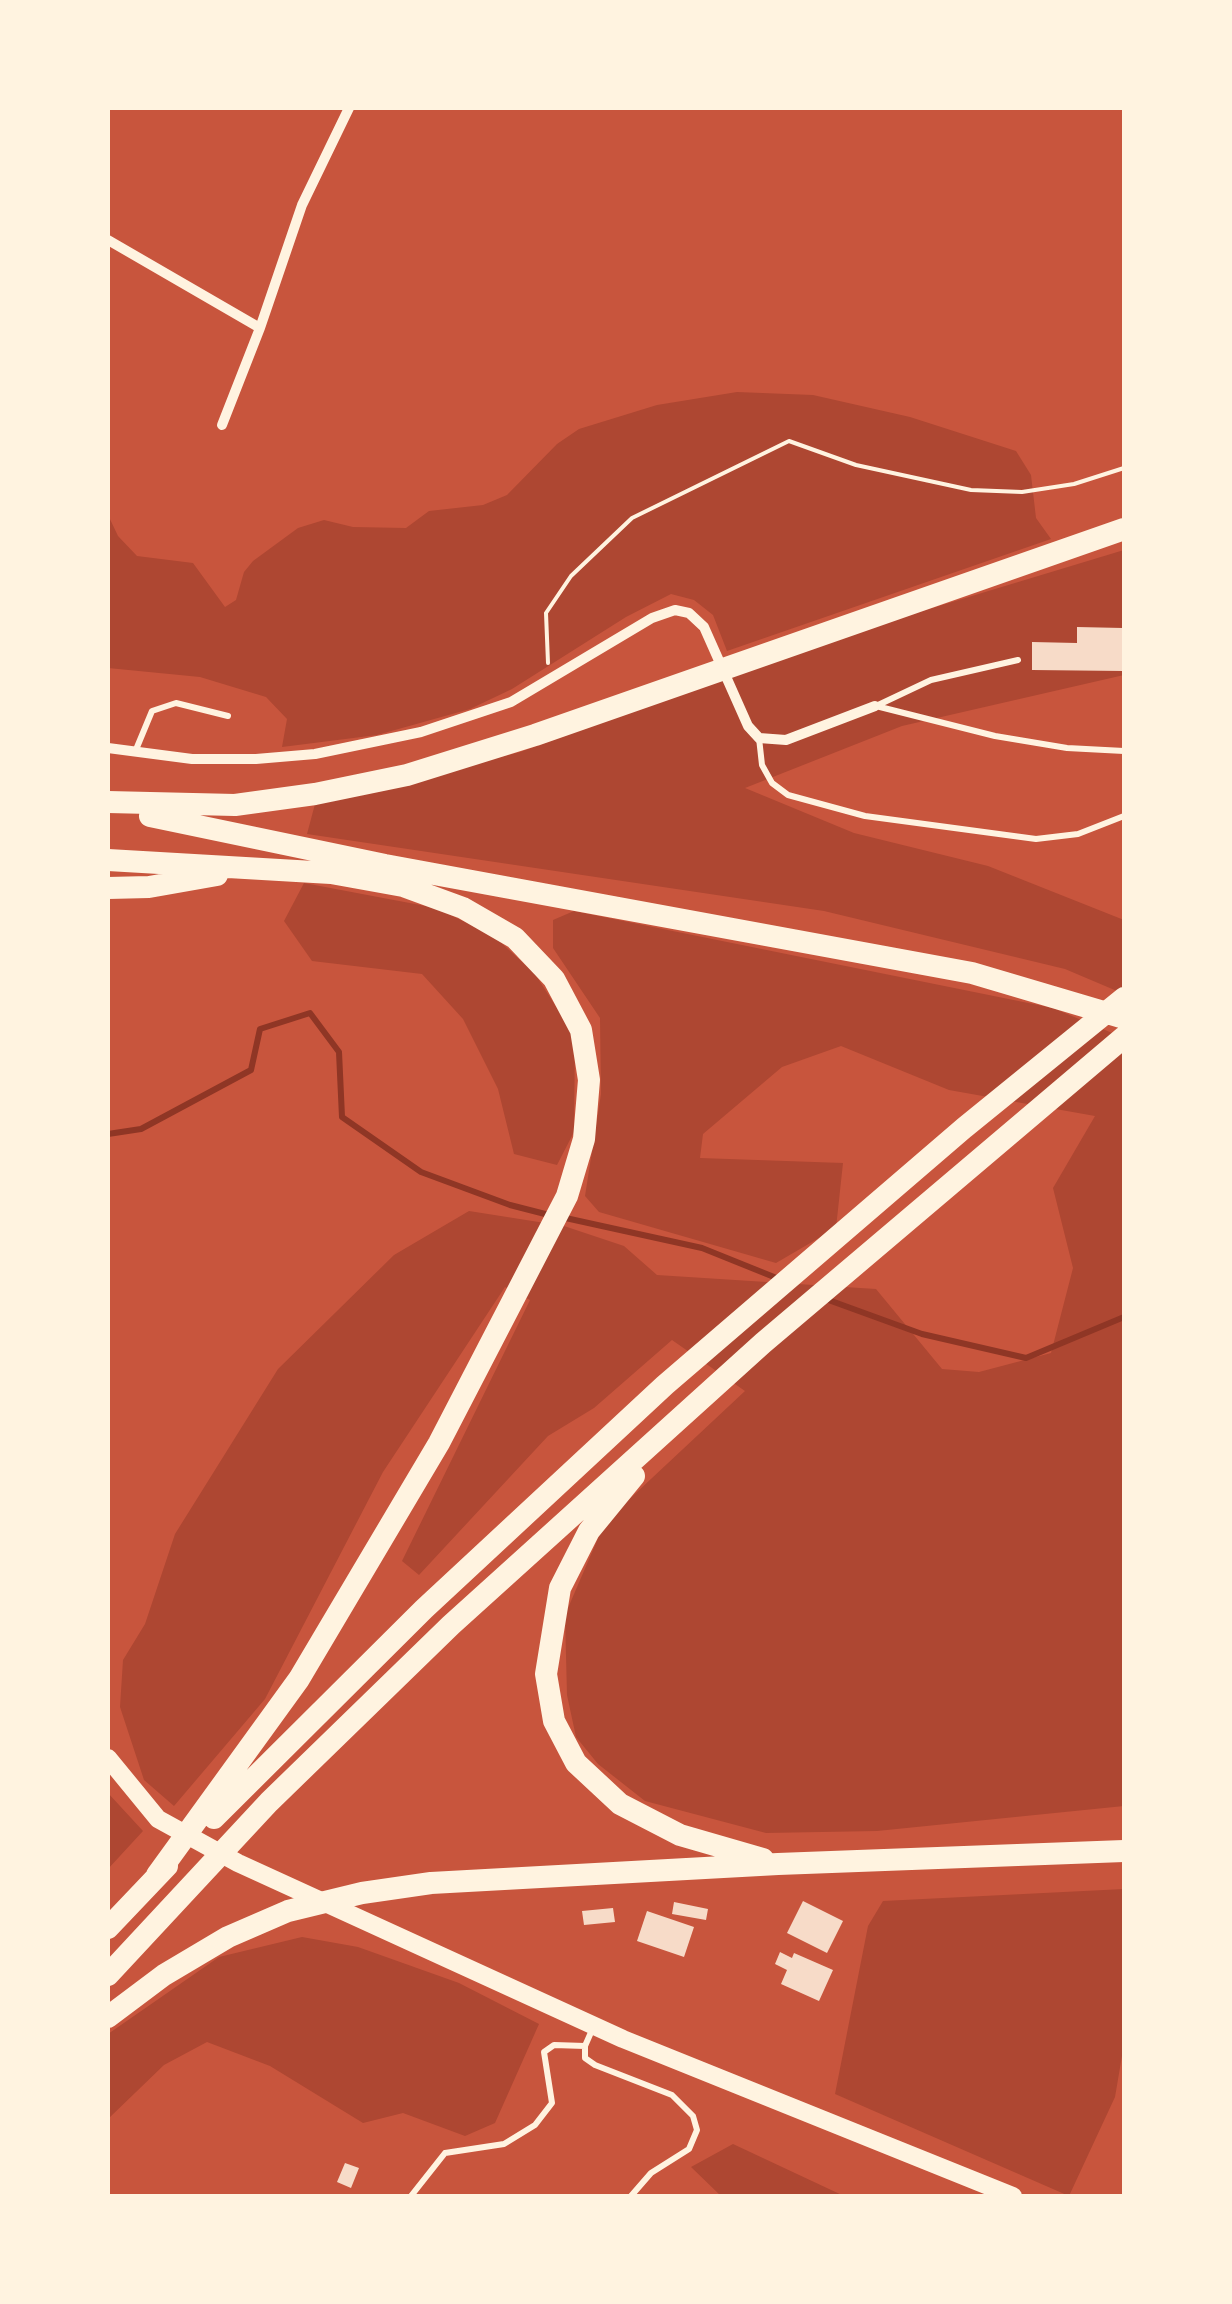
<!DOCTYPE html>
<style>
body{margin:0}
#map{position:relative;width:1232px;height:2304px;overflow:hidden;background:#c8553d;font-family:"Asap Condensed",sans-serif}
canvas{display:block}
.frame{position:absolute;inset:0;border:110px solid #fff3e0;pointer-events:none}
</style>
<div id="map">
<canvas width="1232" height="2304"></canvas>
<div class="frame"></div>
</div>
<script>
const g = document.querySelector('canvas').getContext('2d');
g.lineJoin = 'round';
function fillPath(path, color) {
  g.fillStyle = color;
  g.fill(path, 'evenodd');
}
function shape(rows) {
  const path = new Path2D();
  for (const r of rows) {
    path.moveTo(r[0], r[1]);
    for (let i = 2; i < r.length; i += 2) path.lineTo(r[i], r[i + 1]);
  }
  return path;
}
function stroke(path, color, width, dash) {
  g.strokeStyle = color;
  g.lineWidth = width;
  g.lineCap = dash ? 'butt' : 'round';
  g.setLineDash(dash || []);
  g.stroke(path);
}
const green = shape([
 [737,392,813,395,910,417,1016,451,1031,475,1036,518,1051,539,727,651,713,615,694,600,671,594,626,617,512,689,470,709,377,735,282,747,287,719,266,697,200,677,108,668,108,515,118,536,137,556,193,563,225,607,236,600,244,572,253,561,298,528,324,520,353,527,406,528,429,511,483,505,507,495,557,444,579,429,657,405],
 [1124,550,1124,675,902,726,745,788,854,833,988,866,1124,920,1124,994,1065,969,824,911,307,834,315,804,520,752,853,632],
 [304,883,436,908,494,936,535,974,575,1036,574,1132,557,1165,514,1154,498,1089,463,1019,422,974,312,961,284,921],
 [574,911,1053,1008,1124,1038,1124,1806,877,1831,766,1833,645,1801,598,1764,576,1737,567,1695,565,1615,605,1522,745,1391,672,1340,594,1408,548,1436,419,1575,402,1561,530,1300,505,1287,383,1472,265,1699,174,1806,144,1780,120,1707,123,1660,145,1624,175,1534,278,1369,394,1255,469,1211,564,1226,624,1246,657,1275,876,1289,942,1369,979,1372,1051,1353,1073,1268,1053,1188,1095,1116,949,1090,841,1046,782,1067,703,1134,700,1158,843,1163,836,1228,776,1263,599,1212,585,1196,601,1094,600,1018,553,948,553,920],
 [108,1793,143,1831,108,1869],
 [1124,1889,1124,2044,1115,2097,1069,2196,835,2094,868,1926,883,1901],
 [302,1937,358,1947,459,1983,539,2024,495,2123,465,2136,403,2113,363,2123,270,2066,207,2042,164,2065,108,2119,108,2034,219,1957],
 [733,2144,844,2196,721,2196,691,2167]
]);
const stream = shape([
 [108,1134,141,1129,251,1070,260,1029,310,1013,339,1052,342,1117,421,1172,510,1205,549,1215],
 [561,1217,702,1248,779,1279],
 [823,1298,922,1334,1026,1358,1124,1317]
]);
const building = shape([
 [1077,627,1123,628,1124,671,1032,670,1032,642,1077,643],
 [803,1901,843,1921,827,1953,787,1933],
 [674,1902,708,1909,706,1920,672,1914],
 [613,1908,615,1922,584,1925,582,1911],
 [647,1911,694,1927,684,1957,637,1941],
 [780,1952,792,1958,794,1953,833,1970,819,2001,781,1984,787,1970,775,1964],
 [345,2163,359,2168,351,2188,337,2182]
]);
const path = shape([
 [548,663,546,613,571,576,632,518,789,441,856,465,971,490,1022,492,1074,484,1124,468]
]);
const service = shape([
 [876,706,995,736,1067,748,1124,751],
 [876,706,931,680,1018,660],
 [759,738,762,765,772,783,788,795,865,816,1036,839,1078,834,1124,816],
 [135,752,152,711,176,703,228,716],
 [585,2046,585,2058,595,2065,672,2095,693,2116,697,2130,689,2149,651,2173,631,2196],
 [411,2196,445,2153,504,2144,535,2125,552,2103,544,2052,554,2045,585,2046,592,2030]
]);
const minor = shape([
 [108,240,260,328,302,205,349,108],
 [222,425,260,328],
 [108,748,192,759,256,759,315,754,421,732,511,702,652,618,675,610,689,613,704,627,748,726,759,738,786,740,875,706]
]);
const secondary = shape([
 [108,1758,158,1819,238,1863,623,2039,1013,2196]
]);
const motorway = shape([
 [108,802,235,805,315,794,407,775,535,735,1124,529],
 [150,816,385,865,972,973,1124,1018],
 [108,860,331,873,403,886,463,908,515,938,554,979,581,1030,589,1080,584,1139,567,1196,439,1443,299,1679,157,1875],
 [108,888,149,887,217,875],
 [634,1476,589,1531,560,1588,546,1674,554,1721,576,1763,620,1804,680,1835,763,1859],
 [214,1818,424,1609,665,1385,964,1128,1124,998],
 [108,1928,167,1866],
 [108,1975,269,1802,451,1625,763,1343,1124,1037],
 [108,2017,164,1975,228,1937,288,1911,362,1893,431,1883,778,1864,1124,1851]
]);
fillPath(green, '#ae4732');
stroke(stream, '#8f3625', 6);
fillPath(building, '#f7dbc8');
stroke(path, '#fff3e0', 4);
stroke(service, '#fff3e0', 6);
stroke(minor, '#fff3e0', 10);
stroke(secondary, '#fff3e0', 18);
stroke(motorway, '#fff3e0', 22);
</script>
